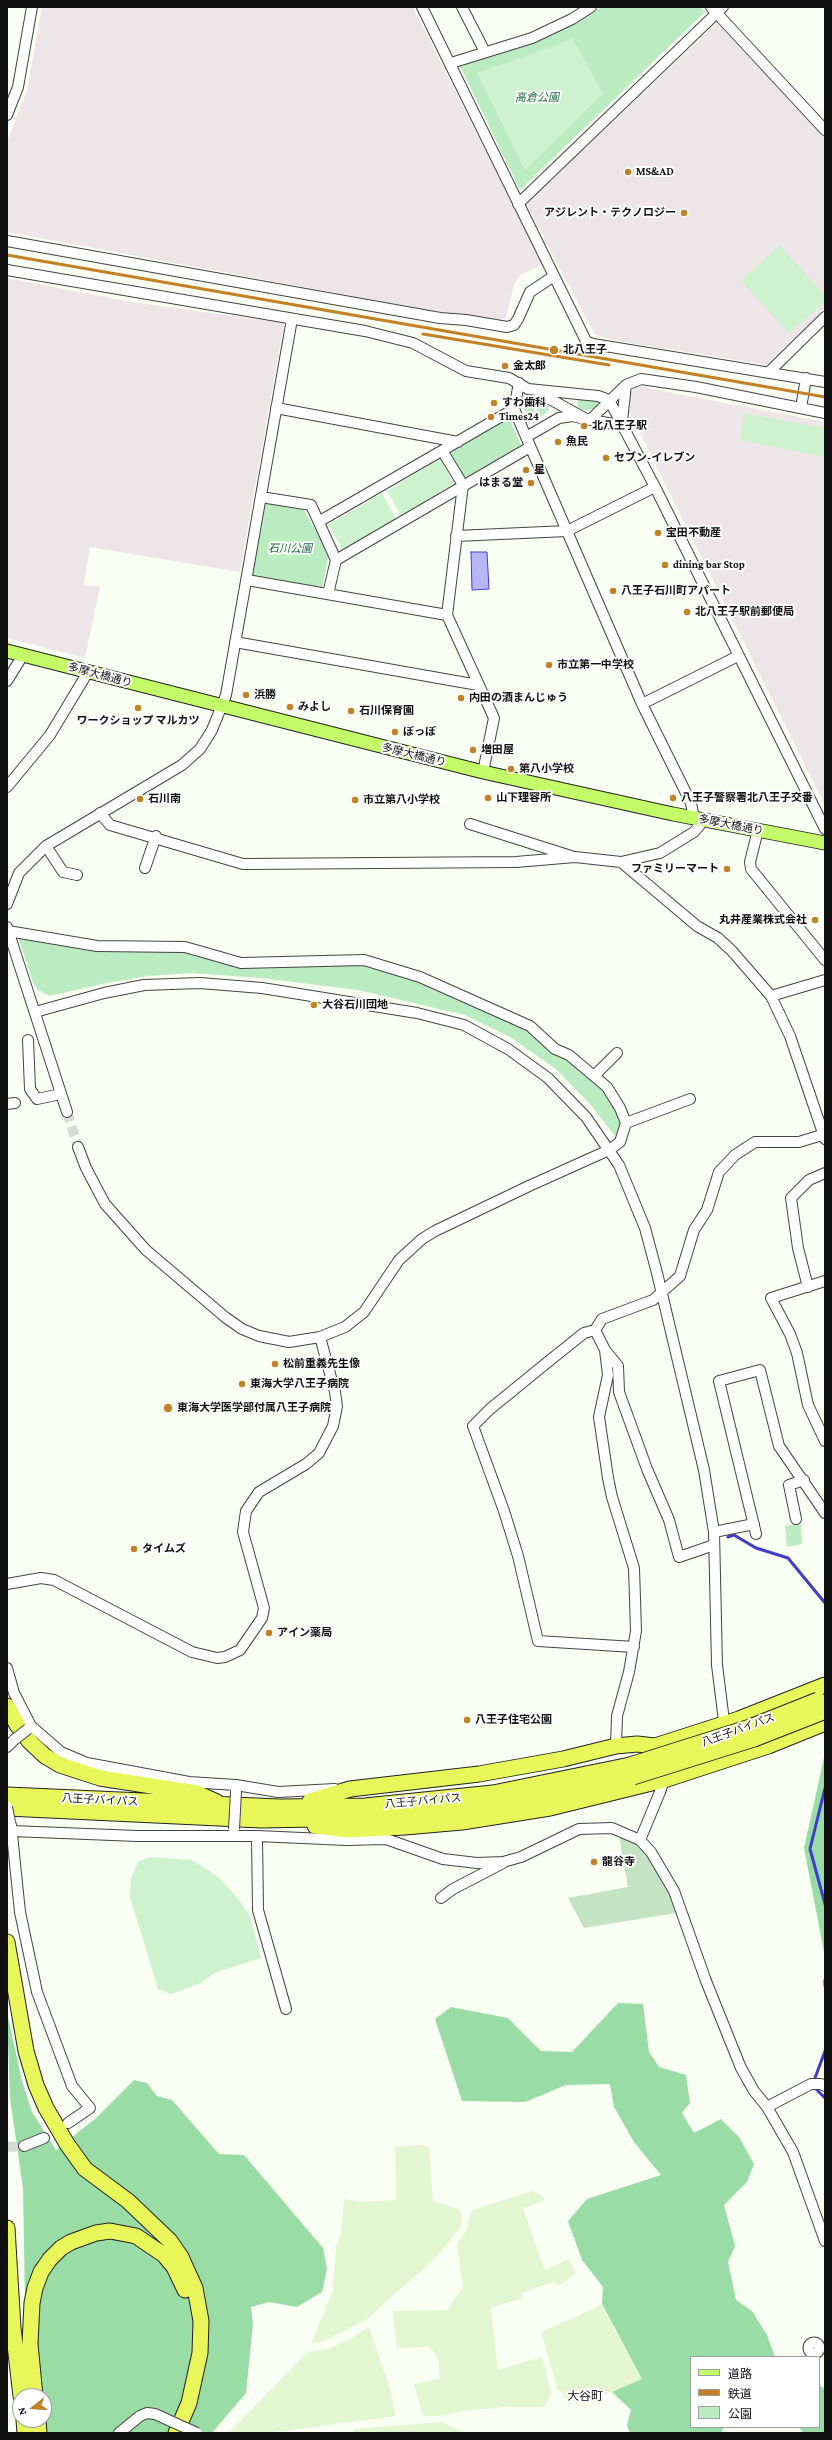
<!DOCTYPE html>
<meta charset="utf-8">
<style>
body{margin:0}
#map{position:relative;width:832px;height:2440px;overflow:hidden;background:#fafff3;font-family:"Crimson Pro","Noto Sans JP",serif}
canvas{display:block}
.frame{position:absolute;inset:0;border:8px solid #101010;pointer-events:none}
.legend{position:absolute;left:690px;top:2356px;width:130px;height:72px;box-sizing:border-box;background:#fff;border:1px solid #9f9f9f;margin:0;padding:5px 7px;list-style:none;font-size:12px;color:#101010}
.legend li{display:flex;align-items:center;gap:8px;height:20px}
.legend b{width:20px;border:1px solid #9f9f9f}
.north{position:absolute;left:12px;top:2388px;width:40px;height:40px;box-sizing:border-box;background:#fff;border:1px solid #9f9f9f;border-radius:50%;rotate:253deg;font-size:11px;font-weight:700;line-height:16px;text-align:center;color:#101010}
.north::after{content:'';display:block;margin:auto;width:14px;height:18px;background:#c38024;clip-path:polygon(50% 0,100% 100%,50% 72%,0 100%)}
</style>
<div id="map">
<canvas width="832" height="2440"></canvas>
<div class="frame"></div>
<ul class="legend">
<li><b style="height:5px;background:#c2fa68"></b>道路</li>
<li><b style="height:5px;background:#c38024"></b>鉄道</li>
<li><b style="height:11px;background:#bbebc0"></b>公園</li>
</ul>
<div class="north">N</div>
</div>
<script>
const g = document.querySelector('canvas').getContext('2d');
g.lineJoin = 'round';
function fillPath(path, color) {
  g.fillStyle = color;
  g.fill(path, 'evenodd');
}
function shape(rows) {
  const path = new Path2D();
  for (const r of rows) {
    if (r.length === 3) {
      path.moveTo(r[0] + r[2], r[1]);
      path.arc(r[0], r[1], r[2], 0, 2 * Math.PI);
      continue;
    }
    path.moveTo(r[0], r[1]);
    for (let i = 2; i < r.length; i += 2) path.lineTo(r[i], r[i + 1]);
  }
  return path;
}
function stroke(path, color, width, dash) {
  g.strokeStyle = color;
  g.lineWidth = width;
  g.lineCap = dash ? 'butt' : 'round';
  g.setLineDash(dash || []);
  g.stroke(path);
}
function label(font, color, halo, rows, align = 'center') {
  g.font = font + ' "Crimson Pro","Noto Sans JP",serif';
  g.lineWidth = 4;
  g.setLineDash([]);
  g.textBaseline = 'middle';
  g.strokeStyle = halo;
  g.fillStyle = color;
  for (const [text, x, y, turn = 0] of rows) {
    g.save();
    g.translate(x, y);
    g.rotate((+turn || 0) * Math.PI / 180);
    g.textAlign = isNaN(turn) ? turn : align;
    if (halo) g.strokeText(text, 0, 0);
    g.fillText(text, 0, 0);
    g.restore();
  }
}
const industrial = shape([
 [42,7,413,7,543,265,520,275,514,284,506,318,500,320,439,312,7,232,7,142,27,90],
 [717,23,825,138,825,309,767,365,617,341,595,335,526,204],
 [7,278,132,302,284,323,240,572,90,547,84,585,100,587,85,658,7,638],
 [637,386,825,422,825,806,629,411,631,392]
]);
const farmland = shape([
 [420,2145,429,2147,433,2201,459,2209,462,2217,460,2228,435,2258,367,2319,324,2341,311,2344,333,2290,336,2245,341,2233,344,2199,360,2202,396,2200,395,2147],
 [533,2191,542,2196,545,2200,523,2209,545,2270,569,2259,576,2273,560,2285,553,2282,522,2293,523,2298,491,2308,498,2370,542,2357,551,2391,548,2402,543,2407,505,2407,462,2411,442,2416,423,2416,414,2384,440,2379,438,2359,430,2347,397,2348,392,2311,447,2310,463,2287,457,2244,467,2229,472,2210],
 [601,2305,643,2380,578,2404,565,2397,557,2388,542,2335,544,2331],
 [369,2327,391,2392,396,2416,268,2433,229,2433,307,2352,327,2349,347,2341],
 [441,2422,464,2433,354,2433,354,2429]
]);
const green = shape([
 [601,7,700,7,705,12,520,190,460,66,533,42,577,22],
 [528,399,534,400,535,420,528,416,524,409],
 [539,399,549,406,548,411,539,418,537,409],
 [578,399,591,399,598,402,597,408,587,410,579,409,577,404],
 [509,418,521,445,465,478,450,452],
 [265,503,304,510,329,554,322,588,252,576],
 [17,933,97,946,185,947,241,963,364,960,509,1016,607,1087,626,1123,620,1142,589,1103,556,1069,510,1037,465,1015,358,990,261,978,190,973,148,976,107,983,50,996,38,990,33,983],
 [801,1522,802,1544,787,1547,785,1526]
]);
const forest = shape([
 [825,1753,825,1957,804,1848],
 [618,2003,643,2004,649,2052,659,2067,686,2075,690,2103,682,2113,694,2133,721,2119,739,2137,754,2164,747,2182,724,2205,735,2246,728,2262,736,2300,752,2311,767,2335,775,2357,691,2357,691,2427,724,2427,721,2433,630,2433,627,2425,631,2410,612,2392,642,2379,602,2304,603,2287,582,2260,568,2221,587,2199,661,2175,634,2142,614,2107,610,2084,566,2085,525,2102,462,2101,435,2019,451,2007,508,2018,541,2051,572,2052],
 [7,2012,22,2081,32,2112,56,2150,96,2118,134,2080,147,2083,157,2096,172,2100,219,2154,244,2155,323,2248,327,2269,322,2292,297,2307,269,2302,251,2307,253,2323,246,2393,212,2433,46,2433,44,2396,40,2396,25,2302,23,2188,10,2098],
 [819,2385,825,2389,825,2433,804,2433,798,2427,819,2427]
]);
const cemetery = shape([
 [619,1837,636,1844,651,1860,667,1885,676,1913,584,1928,568,1898,628,1887]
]);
const pitch = shape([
 [573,39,603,94,525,170,477,73],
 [779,245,825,295,825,302,789,333,741,281],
 [744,413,825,428,825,457,740,440],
 [441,458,453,484,401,516,387,491],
 [382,493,396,519,343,549,328,525],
 [150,1857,192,1860,218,1877,236,1896,250,1916,261,1958,214,1973,201,1983,171,1994,158,1989,130,1897,131,1878,138,1862]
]);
const water = shape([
 [471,552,487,552,489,589,472,590,471,552]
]);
const stream = shape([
 [728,1537,734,1535,756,1548,788,1558,825,1603],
 [825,1788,810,1849,825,1904],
 [825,1980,825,1986],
 [825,2051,815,2078,817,2090,825,2098]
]);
const minorTunnel = shape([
 [67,1112,78,1147],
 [7,2147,24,2146]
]);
const minor = shape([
 [422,7,586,341,593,344,825,382],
 [462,7,485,52],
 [711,7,825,130],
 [451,63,532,38,572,19,591,7],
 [7,115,18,87,32,7],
 [518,204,723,7],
 [7,241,440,318,466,320,507,327,514,325,518,319,530,292,554,276],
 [7,270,365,331,413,343,466,371,509,378,528,389,598,396,609,400,655,487,825,829],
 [769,372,825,317],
 [519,383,514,409,642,704,691,803,694,818],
 [539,393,586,419,624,426],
 [276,408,458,442],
 [801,408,806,378],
 [591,419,626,385],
 [622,421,626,385,641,379,696,387,825,413],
 [526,437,559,418,572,416,581,418],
 [443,452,463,485,447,615,494,718,483,772],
 [261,497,311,505,336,560,328,594],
 [320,521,514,409],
 [456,536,567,531,655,487],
 [336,560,530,447],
 [247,580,447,615],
 [235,642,478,685],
 [7,681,23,655],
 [642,704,738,656],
 [7,787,50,735,88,672],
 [100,813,110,825,243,864,516,862,575,857,621,862,660,853,694,832,704,820],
 [470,824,571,856],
 [758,830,750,862,751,869,825,960],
 [46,846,63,872,77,875],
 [621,862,697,926,718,938,732,951,771,996,790,1036,825,1139],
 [145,868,156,836],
 [7,904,19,873,46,846,182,765,200,749,212,730,226,695,292,319],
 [7,927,67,1112],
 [8,931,97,946,185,947,241,963,364,960,420,977,530,1026,555,1049,569,1055,607,1087,620,1108,626,1123,620,1142,609,1150,529,1186,435,1231,422,1239,399,1260,364,1312,345,1327,320,1337,289,1342,259,1336,242,1329,225,1317,146,1250,105,1204,86,1168,78,1147],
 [771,996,825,980],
 [35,1012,104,993,144,985,200,983,262,988,417,1013,464,1025,508,1049,548,1078,586,1117,619,1165,645,1228,657,1273,704,1470,714,1532,717,1665,725,1729],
 [28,1040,30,1089,37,1099,61,1094],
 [594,1076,617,1053],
 [7,1104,15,1103],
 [626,1123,690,1099],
 [825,1281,771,1298,790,1334,797,1353,808,1405,825,1441],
 [808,1287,798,1248,791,1198,809,1180,825,1173],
 [595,1330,605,1350,608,1375,599,1417,608,1478,612,1497,634,1568,636,1631,629,1672,617,1716,616,1746],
 [605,1350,618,1366,619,1392,647,1469,669,1520,679,1557,714,1545],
 [796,1519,789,1485,804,1480],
 [714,1532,754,1524],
 [756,1534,719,1381,760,1370,779,1446,825,1513],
 [7,1584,41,1578,54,1580,192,1652,217,1658,225,1657,240,1650,262,1618,264,1608,243,1532,246,1511,259,1492,306,1464,319,1453,333,1426,337,1406,335,1392,320,1337],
 [634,1647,538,1641,518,1556,504,1511,473,1426,490,1409,549,1361,584,1333,595,1330,602,1319,653,1300,680,1276,694,1230,707,1210,719,1172,735,1155,755,1142,799,1142,825,1134],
 [7,1668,14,1693,31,1726,61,1752,87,1763,189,1782,236,1785,278,1792,335,1789],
 [7,1747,14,1740],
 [663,1776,664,1780,660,1792,640,1840,651,1852,674,1891,706,1981,741,2068,754,2091,767,2107,793,2152,825,2241],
 [11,1825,20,1912,37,1992,72,2086,90,2108,68,2123],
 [12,1831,137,1836,257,1836,347,1840,348,1830],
 [257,1836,258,1910,286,2009],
 [347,1840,386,1839,443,1859,477,1863,503,1862,521,1857,579,1829,612,1828,640,1840],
 [441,1898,453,1889,503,1863],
 [767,2107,811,2084,821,2084,825,2086],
 [24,2146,44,2138],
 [814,2348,5.5],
 [119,2433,140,2416,147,2413,155,2414]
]);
const major = shape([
 [7,651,483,772,673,814,825,843]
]);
const highway = shape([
 [7,1706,17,1725,29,1741,45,1756,60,1765,100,1778,197,1793,217,1802],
 [7,1795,279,1807,365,1806,493,1793,630,1765],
 [310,1801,350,1789,479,1774,563,1759,616,1746,637,1744,655,1746,739,1719,825,1685],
 [7,1808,261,1820,369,1818,490,1806,570,1792,633,1777],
 [315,1826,348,1830,405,1827,462,1822,550,1808,664,1780,768,1746,825,1723],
 [7,1942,26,2051,36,2085,46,2108,67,2144,85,2169,128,2201,170,2241,181,2257,195,2288,201,2321,200,2353,189,2403,176,2433],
 [7,2228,13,2328,21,2396],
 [35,2396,30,2344,32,2303,35,2288,41,2272,50,2259,61,2248,71,2242,96,2233,110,2231,136,2236,164,2255,174,2267,185,2290],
 [24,2420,25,2433],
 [38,2420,39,2433]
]);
const rail = shape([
 [7,255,825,397],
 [423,334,609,365]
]);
const minorBridge = shape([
 [14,1740,28,1729],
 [7,1807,10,1822],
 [234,1829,236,1791],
 [155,2414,197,2433]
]);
const highwayBridge = shape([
 [630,1765,750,1727,818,1700],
 [633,1777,754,1739,823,1712]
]);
const markers = [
 [628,172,4,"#c38024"],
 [684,213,4,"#c38024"],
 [554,350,5,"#c38024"],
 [505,366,4,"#c38024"],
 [494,403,4,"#c38024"],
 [491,417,4,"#c38024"],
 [584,426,4,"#c38024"],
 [558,442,4,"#c38024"],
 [606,458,4,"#c38024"],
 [526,470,4,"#c38024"],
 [531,483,4,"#c38024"],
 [658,533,4,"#c38024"],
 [665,565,4,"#c38024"],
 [613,591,4,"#c38024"],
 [687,612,4,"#c38024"],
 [549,665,4,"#c38024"],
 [246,695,4,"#c38024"],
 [461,698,4,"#c38024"],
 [290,707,4,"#c38024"],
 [138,708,4,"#c38024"],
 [351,711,4,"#c38024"],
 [395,732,4,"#c38024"],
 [473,750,4,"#c38024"],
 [511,769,4,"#c38024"],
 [488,798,4,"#c38024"],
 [673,798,4,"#c38024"],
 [140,799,4,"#c38024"],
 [355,800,4,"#c38024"],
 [727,869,4,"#c38024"],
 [815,920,4,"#c38024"],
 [314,1005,4,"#c38024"],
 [275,1364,4,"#c38024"],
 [242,1384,4,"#c38024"],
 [168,1408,5,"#c38024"],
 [134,1549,4,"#c38024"],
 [269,1633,4,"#c38024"],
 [467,1720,4,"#c38024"],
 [594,1862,4,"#c38024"]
];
const parkNames = [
 ["高倉公園",537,98],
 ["石川公園",290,549]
];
const poiNames = [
 ["MS&AD",636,172],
 ["アジレント・テクノロジー",676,213,"right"],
 ["北八王子",563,350],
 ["金太郎",513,366],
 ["すわ歯科",502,403],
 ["Times24",499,417],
 ["北八王子駅",592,426],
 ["魚民",566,442],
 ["セブン-イレブン",614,458],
 ["星",534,470],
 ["はまる堂",523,483,"right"],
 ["宝田不動産",666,533],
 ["dining bar Stop",673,565],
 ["八王子石川町アパート",621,591],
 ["北八王子駅前郵便局",695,612],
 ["市立第一中学校",557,665],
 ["浜勝",254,695],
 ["内田の酒まんじゅう",469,698],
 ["みよし",298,707],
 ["石川保育園",359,711],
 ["ワークショップ マルカツ",138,721,"center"],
 ["ぽっぽ",403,732],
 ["増田屋",481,750],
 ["第八小学校",519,769],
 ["山下理容所",496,798],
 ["八王子警察署北八王子交番",681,798],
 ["石川南",148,799],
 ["市立第八小学校",363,800],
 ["ファミリーマート",719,869,"right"],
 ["丸井産業株式会社",807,920,"right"],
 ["大谷石川団地",322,1005],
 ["松前重義先生像",283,1364],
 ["東海大学八王子病院",250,1384],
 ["東海大学医学部付属八王子病院",177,1408],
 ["タイムズ",142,1549],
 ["アイン薬局",277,1633],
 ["八王子住宅公園",475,1720],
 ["龍谷寺",602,1862]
];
const streetNames = [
 ["多摩大橋通り",100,675,15],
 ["多摩大橋通り",414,755,14],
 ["多摩大橋通り",731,825,11],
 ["八王子バイパス",738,1730,-20],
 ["八王子バイパス",100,1800,3],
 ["八王子バイパス",423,1801,-5]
];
const neighbourhoodNames = [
 ["大谷町",585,2396]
];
fillPath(industrial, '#eee5e9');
fillPath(farmland, '#e3f6d2');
fillPath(green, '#bbebc0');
fillPath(forest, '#9adca5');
fillPath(cemetery, '#c4e3c2');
fillPath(pitch, '#cef2cd');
fillPath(water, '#b7b7f7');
stroke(water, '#3f3cd0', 1);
stroke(stream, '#3f3cd0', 3);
stroke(minorTunnel, '#d7dbd1', 10, [10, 5]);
stroke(minor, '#434343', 12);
stroke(major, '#212121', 15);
stroke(highway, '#212121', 17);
stroke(minor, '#fff', 10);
stroke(major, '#c2fa68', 13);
stroke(highway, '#e9f65a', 15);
stroke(rail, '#c38024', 3);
stroke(minorBridge, '#434343', 12, []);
stroke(highwayBridge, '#212121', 17, []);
stroke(minorBridge, '#fff', 10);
stroke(highwayBridge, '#e9f65a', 15);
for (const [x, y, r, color] of markers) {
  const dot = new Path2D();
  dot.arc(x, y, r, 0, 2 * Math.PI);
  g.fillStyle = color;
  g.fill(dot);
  stroke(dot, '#fff', 1.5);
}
label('italic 11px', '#1e6a3e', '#fff', parkNames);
label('bold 11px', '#101010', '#fff', poiNames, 'left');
label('11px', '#101010', '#fff', streetNames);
label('12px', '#101010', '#fff', neighbourhoodNames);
</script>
